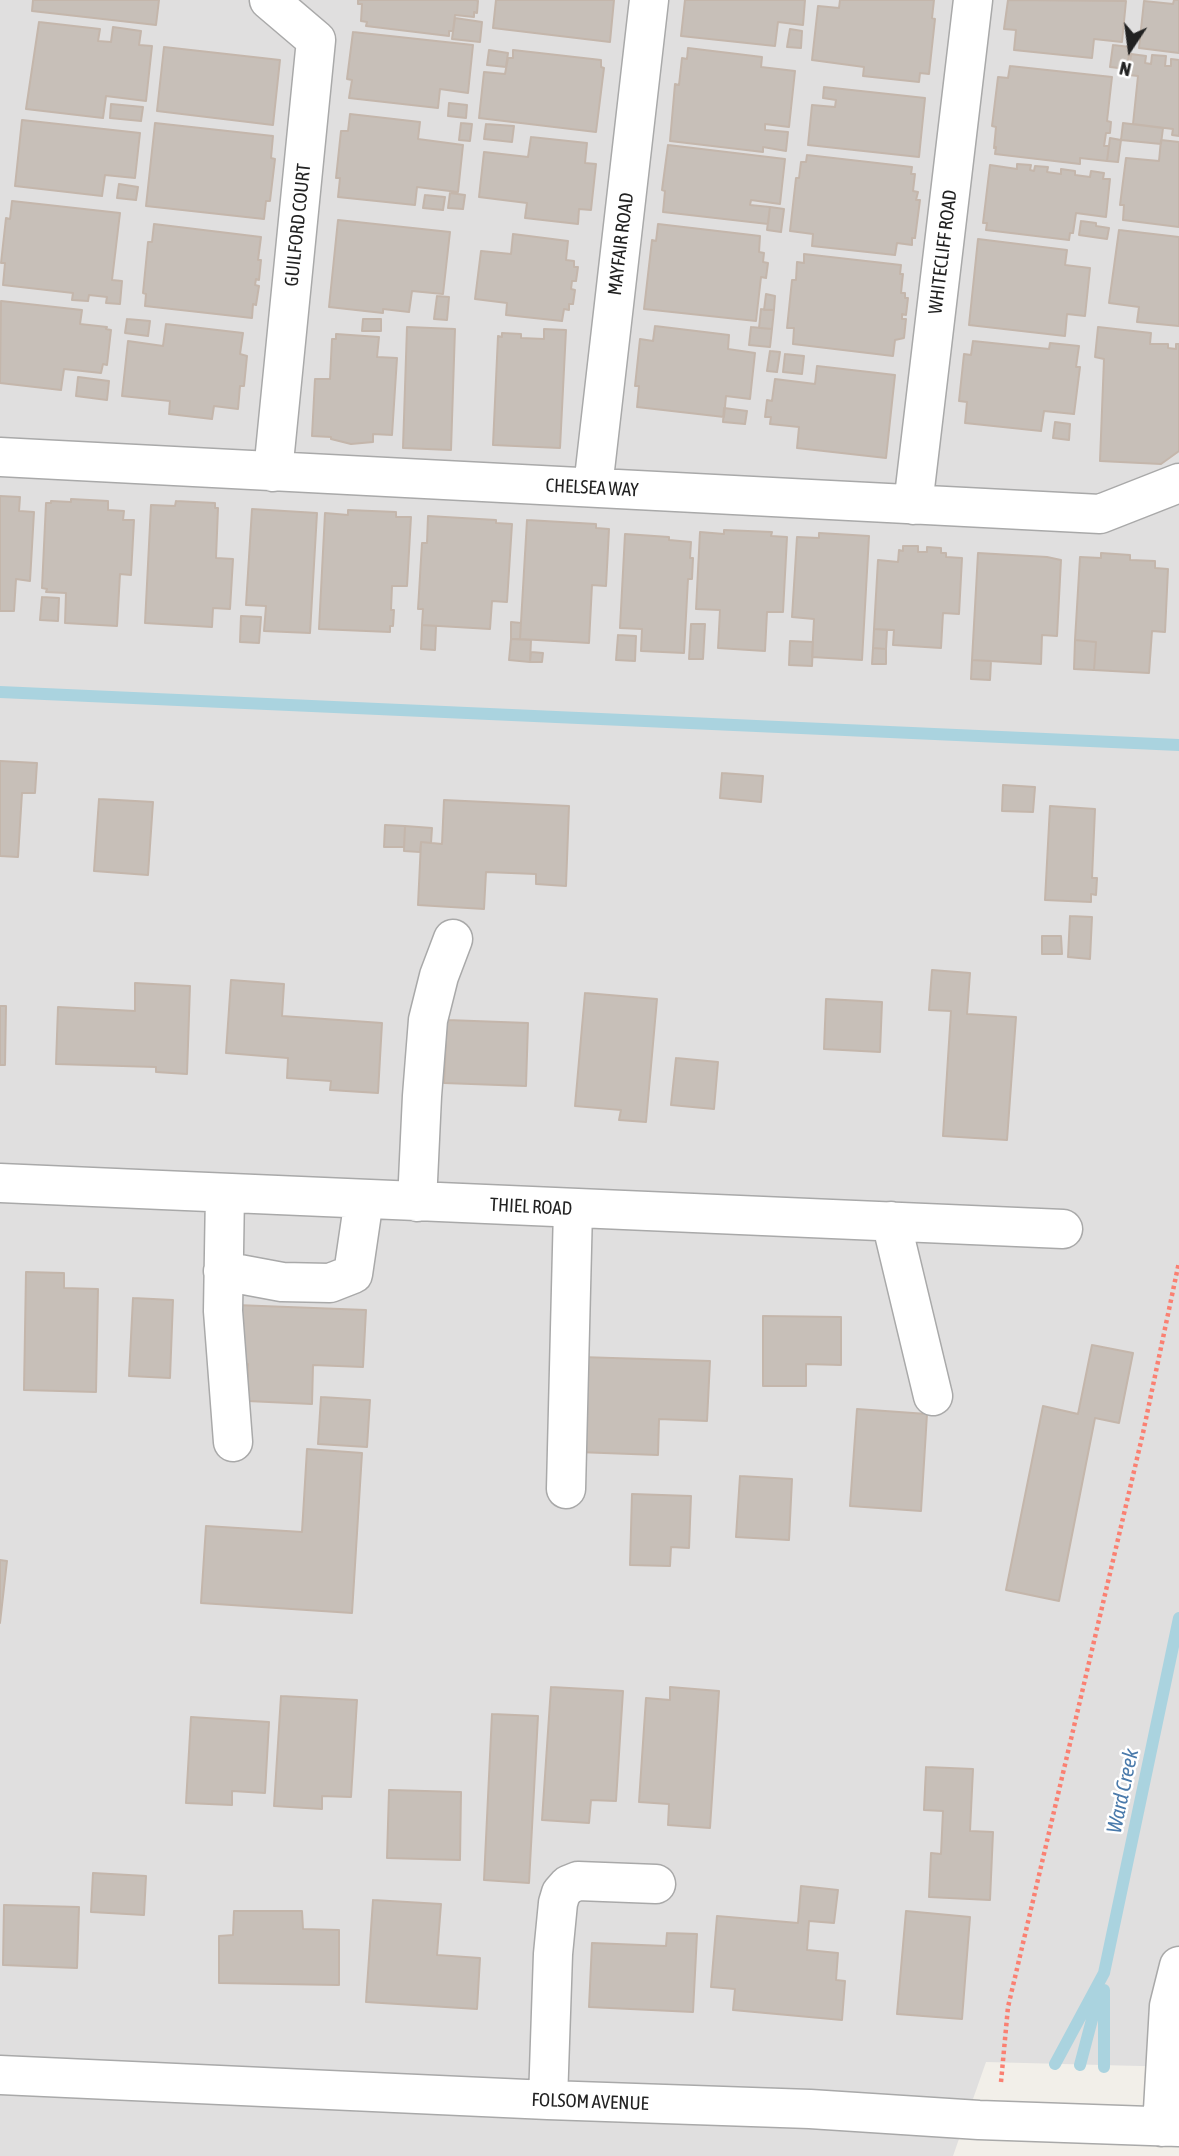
<!DOCTYPE html>
<style>
body{margin:0}
#map{position:relative;width:1179px;height:2156px;overflow:hidden;background:#f2efe9;font-family:"Asap Condensed",sans-serif}
canvas{display:block}
.north{position:absolute;left:1095px;top:14px;width:70px;height:70px;-webkit-text-stroke:5px #fff;paint-order:stroke;rotate:193deg;font-size:19px;font-weight:700;line-height:28px;text-align:center;color:#222}
.north::after{content:'';display:block;margin:auto;width:24px;height:32px;background:#222;clip-path:polygon(50% 0,100% 100%,50% 72%,0 100%)}
</style>
<div id="map">
<canvas width="1179" height="2156"></canvas>
<div class="north">N</div>
</div>
<script>
const g = document.querySelector('canvas').getContext('2d');
g.lineJoin = 'round';
function fillPath(path, color) {
  g.fillStyle = color;
  g.fill(path, 'evenodd');
}
function shape(rows) {
  const path = new Path2D();
  for (const r of rows) {
    path.moveTo(r[0], r[1]);
    for (let i = 2; i < r.length; i += 2) path.lineTo(r[i], r[i + 1]);
  }
  return path;
}
function stroke(path, color, width, dash) {
  g.strokeStyle = color;
  g.lineWidth = width;
  g.lineCap = dash ? 'butt' : 'round';
  g.setLineDash(dash || []);
  g.stroke(path);
}
function label(font, color, halo, rows, align = 'center') {
  g.font = font + ' "Asap Condensed",sans-serif';
  g.lineWidth = 5;
  g.setLineDash([]);
  g.textBaseline = 'middle';
  g.strokeStyle = halo;
  g.fillStyle = color;
  for (const [text, x, y, turn = 0] of rows) {
    g.save();
    g.translate(x, y);
    g.rotate((+turn || 0) * Math.PI / 180);
    g.textAlign = isNaN(turn) ? turn : align;
    if (halo) g.strokeText(text, 0, 0);
    g.fillText(text, 0, 0);
    g.restore();
  }
}
const residential = shape([
 [0,0,1179,0,1179,2067,986,2062,953,2156,0,2156]
]);
const stream = shape([
 [0,692,1179,745],
 [1055,2064,1104,1973,1179,1618],
 [1080,2065,1099,1993],
 [1104,2067,1104,1990]
]);
const building = shape([
 [33,0,159,0,156,25,32,11,33,0],
 [358,0,476,0,478,1,477,13,474,12,474,17,455,15,453,31,449,31,449,36,366,26,367,22,361,21,362,4,358,4,358,0],
 [496,0,614,0,610,42,493,28,496,0],
 [685,0,805,0,803,25,778,22,775,46,681,36,685,0],
 [840,0,934,0,932,18,935,19,929,74,920,73,919,82,863,76,864,67,812,60,818,6,839,8,840,0],
 [1008,0,1126,1,1122,42,1094,39,1092,58,1014,50,1016,30,1004,29,1008,0],
 [1174,0,1179,0,1179,53,1139,48,1144,1,1173,4,1174,0],
 [455,18,482,22,480,42,452,39,455,18],
 [39,22,100,29,98,41,111,42,113,27,141,31,139,45,152,46,146,101,106,96,103,118,26,109,39,22],
 [790,29,802,31,801,48,787,47,790,29],
 [353,32,473,45,468,93,440,89,438,108,349,98,352,80,347,79,353,32],
 [1113,45,1130,47,1127,69,1110,67,1113,45],
 [164,47,280,60,273,125,157,111,164,47],
 [688,48,762,57,761,67,795,71,789,127,765,124,765,130,788,132,786,151,763,147,763,152,670,141,675,84,679,85,682,58,687,59,688,48],
 [489,50,508,53,506,67,487,65,489,50],
 [513,50,601,60,601,67,604,68,596,132,479,118,484,72,505,74,508,58,513,58,513,50],
 [1131,54,1146,56,1145,63,1151,64,1152,55,1166,56,1165,66,1171,66,1171,59,1179,60,1179,136,1172,135,1173,129,1133,124,1138,76,1129,75,1131,54],
 [1010,66,1112,77,1107,121,1111,122,1110,133,1106,133,1104,146,1109,146,1107,161,1080,158,1080,164,995,154,996,147,994,148,996,127,992,126,998,77,1008,78,1010,66],
 [824,87,925,98,919,157,808,145,812,105,835,107,836,100,823,98,824,87],
 [449,103,467,105,466,118,448,116,449,103],
 [111,104,143,107,141,121,110,118,111,104],
 [350,114,420,122,418,139,463,145,458,192,417,187,415,205,338,197,340,178,336,178,341,131,348,131,350,114],
 [22,120,140,133,135,178,105,175,102,196,15,186,22,120],
 [155,123,273,136,271,158,275,159,270,201,266,201,264,219,146,206,155,123],
 [461,123,472,124,470,141,459,140,461,123],
 [1123,123,1163,128,1161,144,1121,140,1123,123],
 [486,124,514,126,512,142,484,139,486,124],
 [531,137,587,143,585,163,596,164,591,210,579,209,578,224,525,218,527,203,479,197,484,152,528,157,531,137],
 [1110,138,1121,140,1118,162,1107,161,1110,138],
 [1161,140,1179,142,1179,227,1123,220,1124,205,1120,205,1126,158,1159,161,1161,140],
 [668,145,785,159,780,204,751,200,750,205,770,207,768,224,663,212,665,191,662,190,668,145],
 [807,155,912,167,911,174,915,174,913,191,918,192,916,200,920,200,915,238,912,238,912,245,897,243,895,255,812,246,813,234,790,231,796,178,799,178,801,162,806,162,807,155],
 [1017,164,1031,165,1030,170,1034,171,1035,166,1048,167,1047,172,1061,174,1061,169,1075,171,1075,175,1090,177,1091,171,1104,173,1103,179,1110,179,1106,217,1076,213,1073,233,1070,233,1069,240,986,230,987,223,983,223,990,165,1017,169,1017,164],
 [119,184,138,187,136,200,117,198,119,184],
 [450,193,465,195,463,209,448,208,450,193],
 [425,195,445,197,443,210,423,208,425,195],
 [12,201,120,213,112,280,122,281,120,304,106,303,107,297,89,295,88,301,72,300,73,293,3,285,5,263,1,263,6,218,10,219,12,201],
 [770,207,784,209,781,232,767,230,770,207],
 [338,220,450,232,443,294,412,291,409,312,383,309,383,313,329,307,338,220],
 [1081,221,1096,223,1096,226,1109,228,1107,239,1079,235,1081,221],
 [154,224,261,237,258,260,261,260,259,280,256,279,255,285,259,286,256,305,253,304,252,318,145,306,146,294,143,293,148,242,152,242,154,224],
 [658,224,760,236,759,252,764,253,763,262,768,263,766,278,761,277,756,321,644,309,652,240,656,241,658,224],
 [1119,230,1179,237,1179,326,1137,322,1139,307,1109,303,1119,230],
 [513,234,568,241,566,260,574,261,574,267,578,267,576,281,572,281,571,289,575,290,573,304,569,304,569,310,564,309,562,321,506,315,507,303,475,299,481,251,511,254,513,234],
 [978,239,1067,250,1065,265,1090,268,1085,316,1067,314,1065,336,969,325,978,239],
 [804,254,901,265,900,274,903,274,901,293,905,293,905,298,908,298,906,315,902,314,902,319,906,319,904,338,895,340,893,356,793,344,794,328,787,328,792,280,796,280,797,262,804,263,804,254],
 [766,294,775,296,774,310,764,310,766,294],
 [437,296,449,297,447,320,434,319,437,296],
 [1,301,82,310,80,324,107,327,106,329,111,330,107,365,103,364,101,373,64,369,61,390,0,383,1,301],
 [761,309,774,310,772,329,759,328,761,309],
 [127,319,150,321,148,336,125,333,127,319],
 [363,319,381,319,381,331,362,331,363,319],
 [166,324,243,333,240,354,247,356,244,386,240,386,238,409,214,406,212,419,169,414,170,401,122,396,128,341,163,346,166,324],
 [655,326,729,335,728,349,755,353,750,399,726,396,724,417,637,407,639,386,635,386,640,339,653,341,655,326],
 [407,327,455,329,451,450,403,448,407,327],
 [751,327,772,329,770,347,749,345,751,327],
 [1098,327,1151,333,1150,344,1168,344,1168,348,1176,349,1176,344,1179,344,1179,451,1161,464,1100,461,1104,359,1095,357,1098,327],
 [544,329,566,330,560,448,493,445,498,336,502,337,502,333,521,334,521,338,544,339,544,329],
 [336,334,379,337,377,357,397,358,392,435,373,434,373,442,351,444,331,439,331,437,312,436,315,379,330,379,332,339,336,339,336,334],
 [973,341,1049,349,1050,343,1079,346,1076,367,1080,367,1074,414,1044,411,1041,431,965,423,967,402,959,401,964,354,971,355,973,341],
 [770,351,780,352,777,372,767,371,770,351],
 [785,354,804,356,802,374,783,372,785,354],
 [817,366,895,375,886,458,797,448,799,427,770,424,771,417,765,417,767,400,772,401,775,379,815,384,817,366],
 [78,377,109,381,107,400,76,396,78,377],
 [724,408,747,411,745,424,723,422,724,408],
 [1055,422,1070,424,1069,440,1053,438,1055,422],
 [0,496,20,497,19,511,34,512,30,581,16,579,14,611,0,611,0,496],
 [71,499,108,501,108,510,124,511,123,520,134,520,131,575,120,574,117,626,65,623,66,593,46,592,47,589,42,588,46,503,51,503,51,501,71,502,71,499],
 [176,501,215,503,215,508,218,508,216,558,233,559,230,609,213,608,212,627,145,623,151,505,175,506,176,501],
 [252,509,317,513,310,633,264,631,266,606,246,605,252,509],
 [348,510,396,512,396,517,411,517,407,586,392,586,391,610,394,610,393,626,390,626,390,632,319,629,325,513,348,515,348,510],
 [428,516,496,520,496,523,512,524,507,602,492,601,490,629,422,625,423,609,418,609,422,543,427,543,428,516],
 [527,520,596,524,596,528,609,529,606,586,592,585,589,643,520,639,527,520],
 [724,530,772,532,771,536,787,537,783,612,767,612,765,651,718,648,720,610,696,609,700,532,724,534,724,530],
 [819,533,869,536,862,660,812,657,814,619,792,617,797,537,819,538,819,533],
 [625,534,669,537,669,540,691,542,690,558,693,558,692,579,688,579,684,653,641,651,642,629,620,628,625,534],
 [903,546,918,546,918,552,927,552,927,547,941,548,941,553,946,553,946,557,962,558,959,614,943,613,941,648,893,645,894,630,874,629,878,560,898,562,899,550,903,551,903,546],
 [978,553,1047,557,1061,560,1057,636,1042,635,1041,664,972,660,978,553],
 [1101,553,1130,555,1130,560,1155,561,1155,568,1168,569,1165,632,1152,631,1149,673,1094,670,1096,642,1075,640,1080,557,1101,558,1101,553],
 [42,597,59,598,58,621,40,620,42,597],
 [241,616,261,617,259,643,240,642,241,616],
 [511,622,521,623,520,639,511,639,511,622],
 [691,624,705,624,703,659,689,659,691,624],
 [422,625,436,626,435,650,421,649,422,625],
 [874,629,887,630,886,649,873,648,874,629],
 [618,635,636,636,635,661,616,660,618,635],
 [511,639,531,640,530,662,509,660,511,639],
 [1075,640,1096,642,1094,670,1074,669,1075,640],
 [790,641,813,642,812,666,789,665,790,641],
 [873,648,886,649,886,664,872,664,873,648],
 [531,652,543,653,542,662,530,662,531,652],
 [972,660,991,661,990,680,971,679,972,660],
 [0,761,37,763,35,793,22,793,18,857,0,856,0,761],
 [722,773,763,776,761,802,720,798,722,773],
 [1003,785,1035,787,1033,812,1002,811,1003,785],
 [99,799,153,802,148,875,94,871,99,799],
 [444,800,569,806,566,886,536,884,536,874,486,872,484,909,418,905,421,842,442,844,444,800],
 [1050,806,1095,809,1092,878,1097,878,1096,895,1091,894,1091,902,1045,900,1050,806],
 [385,825,405,826,404,847,384,847,385,825],
 [405,826,432,828,431,843,421,842,420,852,404,851,405,826],
 [1070,916,1092,917,1090,959,1068,957,1070,916],
 [1042,936,1061,936,1062,954,1042,954,1042,936],
 [932,970,970,973,967,1014,1016,1017,1007,1140,943,1136,951,1011,929,1010,932,970],
 [231,980,284,984,282,1016,382,1023,378,1093,330,1090,331,1081,287,1078,288,1058,226,1053,231,980],
 [135,983,190,986,187,1074,156,1072,156,1067,56,1064,58,1007,135,1011,135,983],
 [585,993,657,999,646,1122,619,1120,621,1110,575,1106,585,993],
 [826,999,882,1002,880,1052,824,1049,826,999],
 [0,1006,6,1006,5,1065,0,1065,0,1006],
 [447,1020,528,1023,526,1086,444,1083,447,1020],
 [676,1058,718,1062,714,1109,671,1105,676,1058],
 [26,1272,64,1273,64,1288,98,1289,96,1392,24,1390,26,1272],
 [133,1298,173,1300,170,1378,129,1376,133,1298],
 [236,1305,366,1310,363,1367,313,1365,312,1404,247,1401,248,1364,233,1363,236,1305],
 [763,1316,841,1317,841,1365,806,1364,806,1386,763,1386,763,1316],
 [1092,1345,1133,1353,1119,1423,1095,1418,1059,1601,1006,1590,1043,1406,1078,1414,1092,1345],
 [580,1357,710,1361,707,1421,659,1419,658,1455,577,1452,580,1357],
 [321,1397,370,1400,367,1447,318,1444,321,1397],
 [857,1409,927,1414,921,1511,850,1506,857,1409],
 [307,1449,362,1453,352,1613,201,1603,206,1526,302,1532,307,1449],
 [740,1476,792,1479,789,1540,736,1537,740,1476],
 [632,1494,691,1496,689,1548,671,1547,670,1566,630,1565,632,1494],
 [0,1560,7,1561,0,1623,0,1560],
 [551,1687,623,1691,616,1801,591,1800,589,1823,542,1820,551,1687],
 [670,1687,719,1691,710,1828,668,1825,669,1804,639,1802,646,1698,670,1700,670,1687],
 [281,1696,357,1700,351,1797,322,1796,322,1809,274,1806,281,1696],
 [492,1714,538,1716,529,1883,484,1880,492,1714],
 [191,1717,269,1722,265,1793,232,1791,232,1805,186,1803,191,1717],
 [926,1767,973,1769,970,1831,993,1832,990,1900,929,1897,931,1853,941,1854,943,1811,924,1810,926,1767],
 [389,1790,461,1792,460,1860,387,1858,389,1790],
 [93,1873,146,1876,144,1915,91,1912,93,1873],
 [801,1886,838,1890,834,1923,809,1921,807,1950,838,1953,836,1980,845,1981,842,2020,733,2010,735,1989,711,1987,717,1916,798,1923,801,1886],
 [373,1900,441,1904,437,1955,480,1958,477,2009,366,2002,373,1900],
 [4,1905,79,1907,77,1968,3,1965,4,1905],
 [234,1911,302,1911,303,1929,339,1930,339,1985,219,1983,219,1936,233,1935,234,1911],
 [906,1911,970,1917,962,2019,897,2014,906,1911],
 [667,1933,697,1934,693,2012,589,2007,592,1943,666,1946,667,1933]
]);
const path = shape([
 [1001,2082,1008,2007,1143,1433,1179,1262]
]);
const minor = shape([
 [269,0,316,40,273,472],
 [0,457,1100,514,1179,483],
 [593,487,649,0],
 [913,505,973,0],
 [0,1183,1063,1229],
 [225,1193,223,1311,233,1442],
 [417,1202,422,1096,428,1020,439,976,453,939],
 [891,1221,933,1396],
 [223,1271,282,1282,330,1283,353,1274,364,1199],
 [566,1489,573,1209],
 [0,2075,548,2100,810,2109,979,2120,1179,2127],
 [548,2100,553,1954,558,1903,561,1893,568,1885,578,1881,656,1884],
 [1162,2127,1169,2006,1179,1966]
]);
const streetNames = [
 ["GUILFORD COURT",298,225,-84],
 ["MAYFAIR ROAD",621,244,-83],
 ["WHITECLIFF ROAD",943,252,-83],
 ["CHELSEA WAY",592,488,3],
 ["THIEL ROAD",531,1207,3],
 ["FOLSOM AVENUE",590,2102,2]
];
const waterNames = [
 ["Ward Creek",1123,1791,-78]
];
fillPath(residential, '#e0dfdf');
stroke(stream, '#aad3df', 12);
fillPath(building, '#c7bfb8');
stroke(building, '#c4b6ab', 2);
stroke(minor, '#a9a9a9', 41);
stroke(path, '#fa8072', 4.5, [3.5, 3.5]);
stroke(minor, '#fff', 38);
label('19px', '#222', '#fff', streetNames);
label('italic 21px', '#4a7aab', '#fff', waterNames);
</script>
